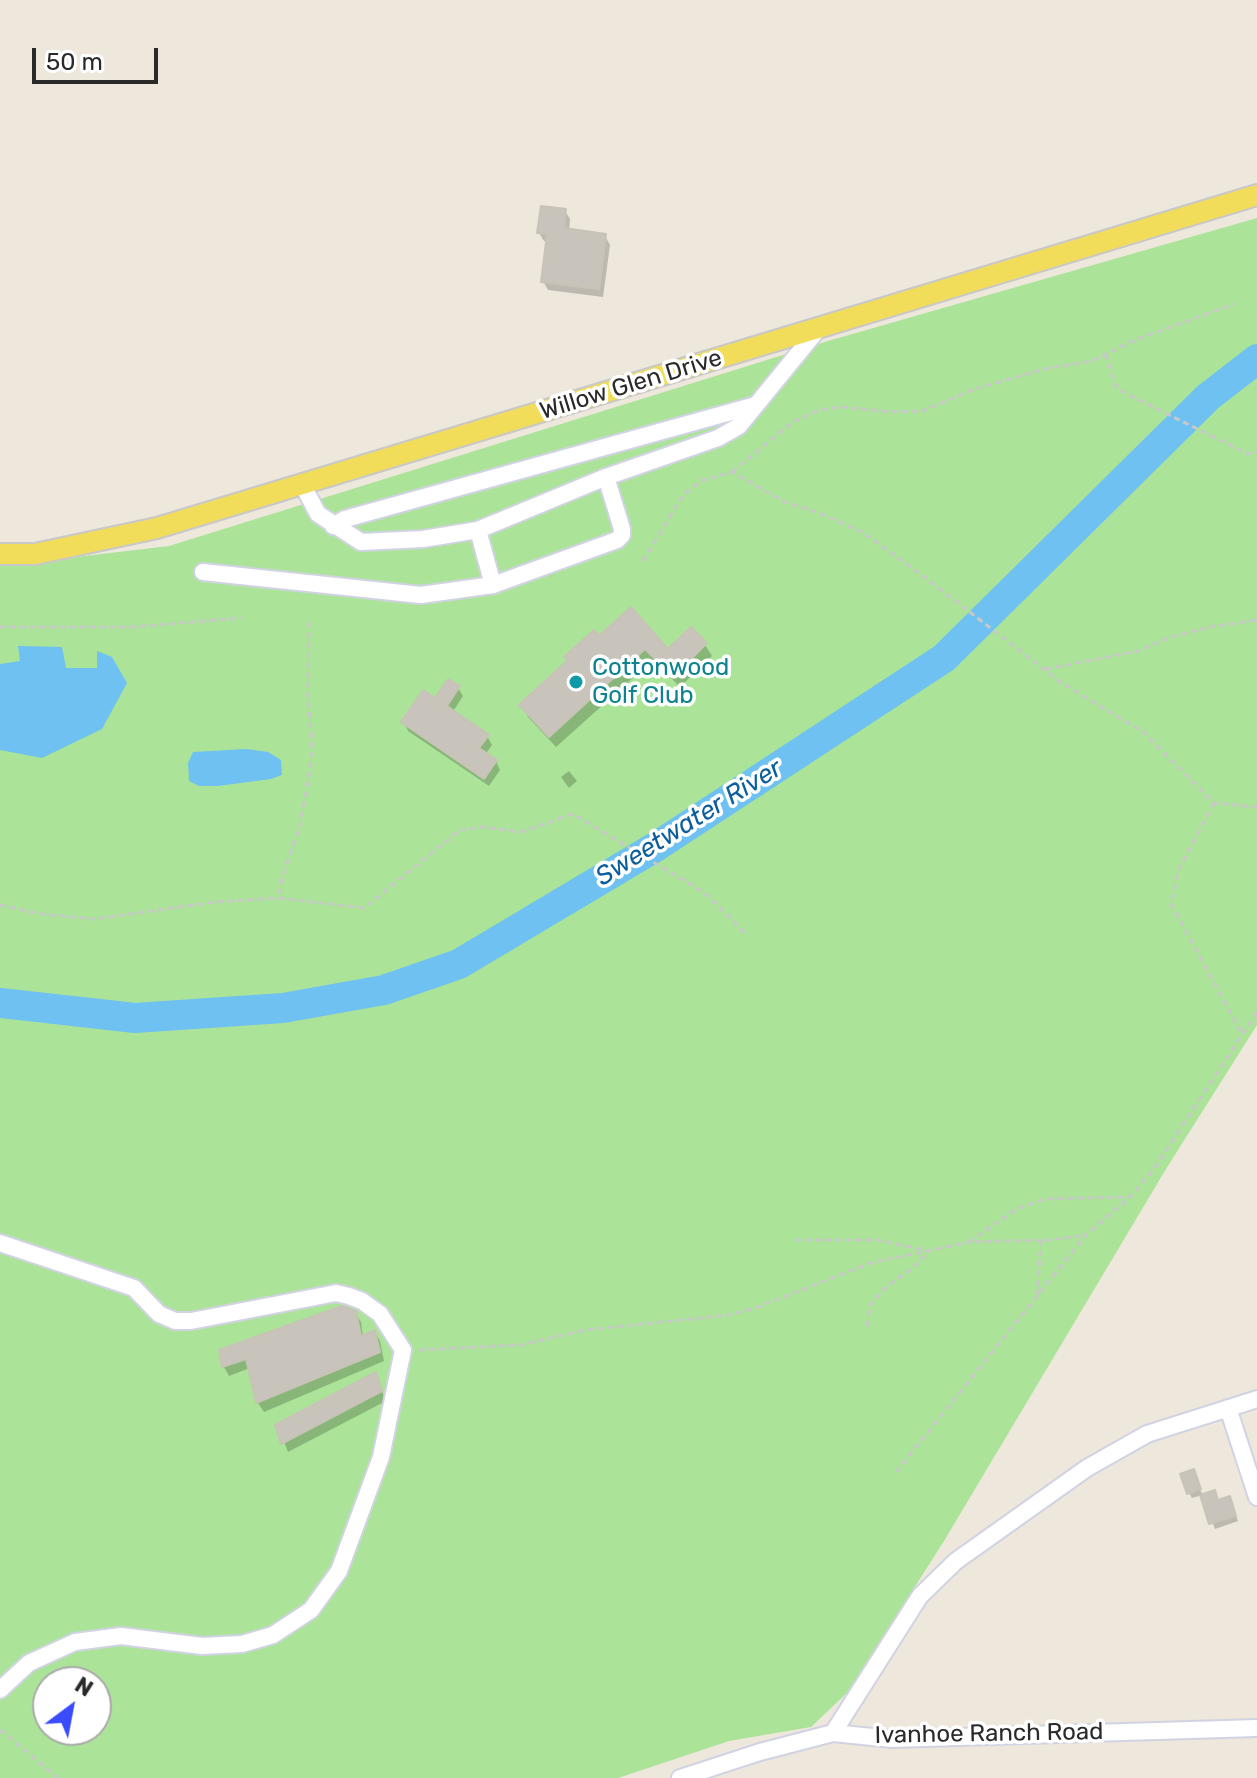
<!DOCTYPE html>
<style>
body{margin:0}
#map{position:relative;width:1257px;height:1778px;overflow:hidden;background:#ede7dc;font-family:Rubik,sans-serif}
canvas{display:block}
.north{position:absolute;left:32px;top:1666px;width:80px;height:80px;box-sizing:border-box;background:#fff;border:2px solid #aaa;border-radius:50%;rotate:32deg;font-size:22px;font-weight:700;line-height:32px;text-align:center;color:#2a2a2a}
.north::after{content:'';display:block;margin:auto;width:28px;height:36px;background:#3a4cfc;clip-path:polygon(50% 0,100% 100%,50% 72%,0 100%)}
.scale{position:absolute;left:32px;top:48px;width:126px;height:36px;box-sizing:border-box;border:4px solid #2a2a2a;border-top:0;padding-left:10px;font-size:24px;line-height:28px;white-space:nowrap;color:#2a2a2a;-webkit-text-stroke:6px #fff;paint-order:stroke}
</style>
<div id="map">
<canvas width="1257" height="1778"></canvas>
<div class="north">N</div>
<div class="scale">50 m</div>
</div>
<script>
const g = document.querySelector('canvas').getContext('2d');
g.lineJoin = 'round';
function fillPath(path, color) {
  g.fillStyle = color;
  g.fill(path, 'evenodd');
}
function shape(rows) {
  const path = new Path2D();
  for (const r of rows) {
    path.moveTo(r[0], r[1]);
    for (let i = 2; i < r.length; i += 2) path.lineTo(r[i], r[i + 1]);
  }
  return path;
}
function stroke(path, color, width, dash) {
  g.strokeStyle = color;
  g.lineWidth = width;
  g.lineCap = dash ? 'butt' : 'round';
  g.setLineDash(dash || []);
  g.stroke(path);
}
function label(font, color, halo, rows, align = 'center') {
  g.font = font + ' Rubik,sans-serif';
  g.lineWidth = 7;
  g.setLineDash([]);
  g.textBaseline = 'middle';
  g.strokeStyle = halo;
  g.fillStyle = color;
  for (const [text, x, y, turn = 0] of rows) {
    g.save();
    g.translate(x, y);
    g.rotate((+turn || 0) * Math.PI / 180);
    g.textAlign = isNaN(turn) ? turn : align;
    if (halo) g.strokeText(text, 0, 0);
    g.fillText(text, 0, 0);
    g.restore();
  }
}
const green = shape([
 [1257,218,1257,1025,1166,1169,944,1541,847,1693,811,1727,729,1741,618,1778,0,1778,0,566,169,546,828,341],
 [48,1682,96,1682,96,1730,48,1730]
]);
const water = shape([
 [18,646,62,647,66,668,97,668,97,651,112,657,127,683,102,729,42,758,0,750,0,664,20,661],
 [246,749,268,752,281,760,282,775,271,779,218,786,199,786,189,781,188,763,193,752]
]);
const shadow = shape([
 [565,211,570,219,569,231,605,236,610,245,603,297,548,290,543,281,548,242,544,241,539,233],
 [690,629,705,645,712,656,680,687,653,660,556,747,528,717,522,705,599,639,668,651],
 [458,688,463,696,452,713,487,736,492,745,485,755,496,761,500,770,489,786,408,731,404,722],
 [569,771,577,781,569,788,561,777],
 [355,1312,361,1322,363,1337,375,1332,380,1341,384,1361,264,1412,258,1403,250,1368,229,1376,224,1367,222,1351],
 [375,1375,386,1401,288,1452,278,1426],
 [1195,1481,1203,1495,1214,1492,1219,1502,1232,1504,1238,1521,1215,1529,1202,1495,1192,1498,1189,1493]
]);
const river = shape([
 [0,1003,135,1018,283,1008,384,990,459,964,657,846,944,658,1208,397,1257,359]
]);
const building = shape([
 [541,206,566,209,564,228,606,234,599,289,541,282,547,234,537,233,541,206],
 [631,607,668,649,691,627,707,643,673,677,645,649,549,737,519,705,568,660,564,657,594,630,599,636,631,607],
 [448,679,460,686,447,706,489,735,479,748,497,760,484,779,401,722,423,690,435,698,448,679],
 [342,1306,356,1311,361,1336,375,1330,380,1352,256,1403,246,1359,222,1367,219,1350,342,1306],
 [376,1372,382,1391,281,1444,275,1425,376,1372],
 [1194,1469,1201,1489,1187,1494,1180,1474,1194,1469],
 [1215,1490,1218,1500,1230,1496,1236,1516,1209,1524,1200,1495,1215,1490]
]);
const path = shape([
 [1106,354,1115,385,1123,392,1248,454,1257,451],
 [732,472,793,422,819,410,841,407,893,412,922,411,975,389,1044,369,1092,361,1135,340,1234,304],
 [643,561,684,494,701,481,732,472,785,502,819,513,862,532,919,573,1062,683,1143,732,1214,803,1257,807],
 [309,622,308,695,312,744,309,776,300,825,282,878,279,898,364,908,460,830,483,827,521,832,573,814,705,893,745,933],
 [0,627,132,627,241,618],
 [1046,669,1138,651,1171,637,1210,627,1257,620],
 [1214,803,1178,871,1171,904,1242,1034],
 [0,905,41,914,94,919,215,902,279,898],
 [796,1240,877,1240,929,1251,913,1268,888,1285,870,1305,867,1327],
 [969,1242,1015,1210,1044,1199,1129,1197],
 [1037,1296,1041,1240],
 [419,1350,521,1345,585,1330,729,1315,755,1308,871,1263,969,1242,1050,1240,1086,1235],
 [896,1472,1086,1235,1130,1197,1154,1169,1257,1012],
 [0,1730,58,1778]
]);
const minor = shape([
 [333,526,345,519,756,405],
 [478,530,606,477,718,438,739,426,819,328],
 [203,572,421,595,493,585,478,530,423,539,361,542,318,514,302,484],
 [493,585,617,540,622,535,622,529,606,477],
 [0,1243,134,1288,159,1314,175,1321,191,1321,336,1293,349,1296,362,1301,380,1314,403,1350,381,1457,339,1571,311,1610,273,1635,242,1644,202,1646,121,1636,75,1642,29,1663,0,1690],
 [1228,1408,1257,1497],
 [833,1733,920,1596,956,1561,1087,1468,1147,1434,1257,1399],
 [680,1778,760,1752,833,1733,892,1739,1257,1728]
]);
const major = shape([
 [0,554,35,554,157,528,1257,195]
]);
const markers = [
 [576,682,8,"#0f9aa8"]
];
const streetNames = [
 ["Willow Glen Drive",631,385,-17],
 ["Ivanhoe Ranch Road",989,1734,-1]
];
const cultureNames = [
 ["Cottonwood",592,668],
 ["Golf Club",592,696]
];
const waterNames = [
 ["Sweetwater River",689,823,-32]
];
fillPath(green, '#abe498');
fillPath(water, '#6ec1f0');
fillPath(shadow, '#0003');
stroke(river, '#6ec1f0', 30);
fillPath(building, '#c8c4bc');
stroke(building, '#c8c3b6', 2);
stroke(minor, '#d1d3e3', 20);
stroke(major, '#c8c8c8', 24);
stroke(path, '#c8c8c8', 3, [6, 4]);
stroke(minor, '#fff', 16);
stroke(major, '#f2dd5b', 20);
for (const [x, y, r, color] of markers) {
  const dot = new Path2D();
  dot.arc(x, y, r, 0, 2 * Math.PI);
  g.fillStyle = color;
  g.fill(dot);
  stroke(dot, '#fff', 3);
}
label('24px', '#2a2a2a', '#fff', streetNames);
label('24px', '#0d838f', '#fff', cultureNames, 'left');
label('italic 26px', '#0c5e9d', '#fff', waterNames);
</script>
